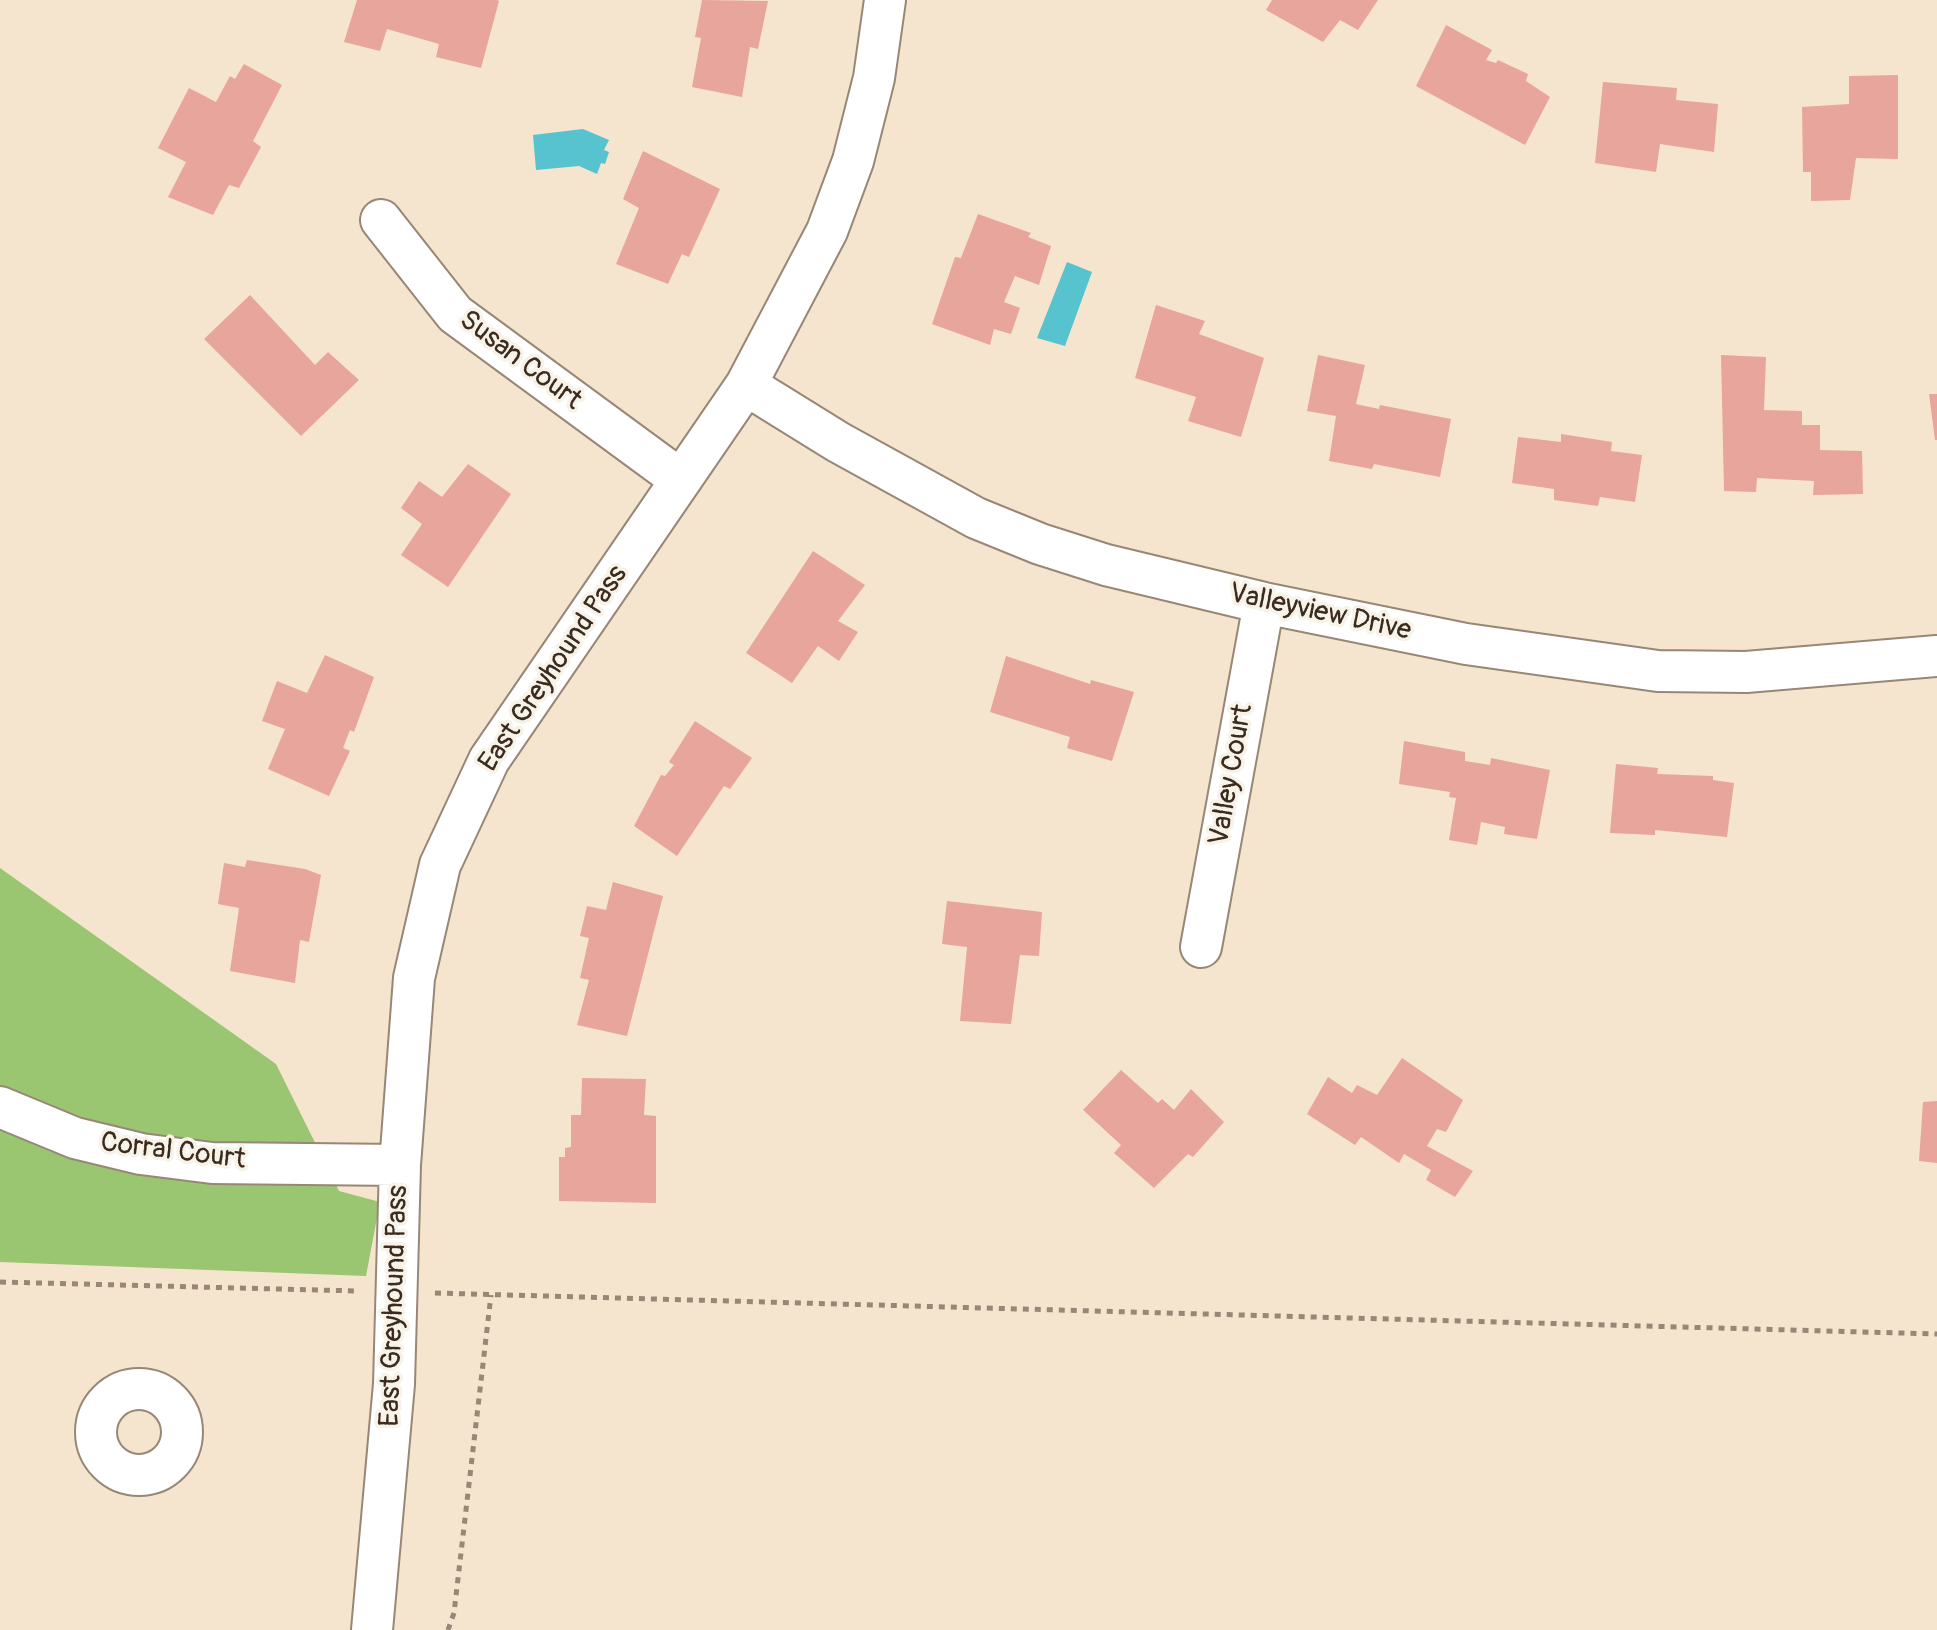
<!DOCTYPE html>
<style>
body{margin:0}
canvas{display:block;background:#f5e4ce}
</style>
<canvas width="1937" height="1630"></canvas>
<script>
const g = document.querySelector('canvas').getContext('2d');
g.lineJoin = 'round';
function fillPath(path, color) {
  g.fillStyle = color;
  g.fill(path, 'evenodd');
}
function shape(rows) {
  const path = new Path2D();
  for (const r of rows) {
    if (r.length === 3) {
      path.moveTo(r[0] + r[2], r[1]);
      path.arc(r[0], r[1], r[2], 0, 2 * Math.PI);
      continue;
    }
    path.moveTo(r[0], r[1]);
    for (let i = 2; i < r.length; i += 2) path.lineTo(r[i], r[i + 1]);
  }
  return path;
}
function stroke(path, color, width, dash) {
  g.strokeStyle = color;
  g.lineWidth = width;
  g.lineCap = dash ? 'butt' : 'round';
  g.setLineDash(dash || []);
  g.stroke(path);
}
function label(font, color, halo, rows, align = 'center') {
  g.font = font + ' Pangolin,sans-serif';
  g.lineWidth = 7;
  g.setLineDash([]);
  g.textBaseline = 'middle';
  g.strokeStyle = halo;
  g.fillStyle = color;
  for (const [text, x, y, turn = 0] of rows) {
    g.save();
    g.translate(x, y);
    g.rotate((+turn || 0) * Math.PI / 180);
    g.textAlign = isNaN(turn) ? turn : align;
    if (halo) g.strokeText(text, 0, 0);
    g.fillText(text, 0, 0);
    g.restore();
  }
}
const green = shape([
 [0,868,276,1064,339,1191,380,1202,366,1276,0,1262]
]);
const water = shape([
 [583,129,609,140,604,150,609,152,605,164,601,163,597,174,579,166,536,170,533,135],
 [1067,262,1092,272,1065,346,1037,338]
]);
const building = shape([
 [357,0,497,0,499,1,481,68,436,57,439,44,387,29,380,51,344,42],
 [702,0,768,1,758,49,750,47,742,97,692,87,701,38,695,37],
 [1272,0,1378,0,1358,30,1340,20,1323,42,1266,10],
 [1446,25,1492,50,1486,60,1496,63,1498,60,1528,74,1526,81,1550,97,1525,145,1416,86],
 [244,64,282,85,253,141,261,147,239,188,229,185,213,215,168,197,186,162,158,148,189,88,216,102,230,76,235,79],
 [1898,75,1898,159,1856,158,1850,200,1811,201,1811,172,1803,172,1802,107,1849,104,1849,76],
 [1603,82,1677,88,1676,100,1718,104,1714,152,1660,144,1656,172,1595,163],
 [643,151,720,189,689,257,682,254,668,284,616,264,639,208,623,199],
 [978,214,1031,233,1028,237,1051,246,1039,285,1015,276,1004,302,1020,308,1011,334,994,329,990,345,932,324,955,257,961,258],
 [250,295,315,365,328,352,359,380,301,436,204,339],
 [1156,305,1205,321,1199,334,1264,358,1241,437,1188,421,1196,397,1135,378],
 [1318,355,1365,365,1356,404,1379,409,1380,405,1451,419,1440,477,1374,464,1372,469,1329,461,1336,416,1307,411],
 [1721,355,1766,357,1764,410,1802,411,1802,425,1820,425,1820,450,1862,451,1863,494,1813,495,1814,481,1757,478,1756,492,1724,491],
 [1929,394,1937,394,1937,440,1935,440],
 [1561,434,1612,442,1611,451,1642,455,1635,502,1600,497,1598,506,1554,500,1554,489,1512,483,1518,437,1561,442],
 [468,464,511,494,448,587,401,555,422,524,401,508,419,481,442,497],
 [813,551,865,585,838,621,858,632,839,661,818,646,792,683,746,653],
 [325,655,374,677,354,732,350,730,343,748,350,751,329,796,268,769,285,729,262,721,277,681,307,693],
 [1006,656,1090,684,1091,680,1134,692,1112,761,1067,748,1070,737,990,712],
 [695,721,752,758,730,789,724,786,677,856,634,826,661,775,665,776,674,765,669,762],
 [1404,741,1465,752,1465,761,1490,765,1491,758,1550,770,1537,839,1504,834,1505,827,1481,822,1477,845,1449,840,1456,798,1449,797,1450,792,1399,784],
 [1616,764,1658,768,1657,774,1713,776,1713,780,1734,783,1727,837,1655,830,1655,835,1610,833],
 [247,860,305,869,321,875,309,942,300,940,295,983,230,971,239,908,218,904,224,863,245,867],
 [613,882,663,896,627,1036,577,1025,589,980,580,978,589,938,580,936,587,906,606,910],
 [947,901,1042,912,1039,956,1020,955,1011,1024,960,1021,967,947,942,944],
 [1402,1058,1463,1100,1446,1132,1437,1129,1427,1146,1473,1171,1455,1197,1426,1180,1431,1170,1404,1154,1399,1163,1361,1137,1355,1145,1307,1114,1328,1077,1352,1093,1357,1085,1377,1095],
 [1121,1070,1158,1103,1162,1099,1174,1110,1191,1089,1224,1122,1193,1157,1188,1154,1154,1188,1114,1153,1121,1145,1083,1110],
 [582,1078,646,1079,644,1115,656,1116,656,1203,559,1201,559,1157,565,1157,565,1148,571,1147,571,1115,581,1115],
 [1937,1101,1937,1163,1919,1161,1923,1102]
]);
const path = shape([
 [0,1282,358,1291],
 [435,1293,1937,1334],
 [448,1630,454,1613,491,1295]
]);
const minor = shape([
 [381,220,455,314,681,480],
 [746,385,838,442,976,518,1040,544,1106,565,1264,603,1466,644,1658,671,1746,672,1937,656],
 [1201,947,1264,603],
 [0,1107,75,1138,141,1154,212,1163,400,1165],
 [139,1432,43],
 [372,1630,394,1384,400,1165,414,978,440,865,489,760,746,385,827,231,853,161,874,78,885,0]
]);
const streetNames = [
 ["Susan Court",520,361,37],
 ["Valleyview Drive",1320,613,12],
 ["East Greyhound Pass",554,669,-56],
 ["Valley Court",1232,775,-80],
 ["Corral Court",173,1152,7],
 ["East Greyhound Pass",395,1306,-88]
];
fillPath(green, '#9ac571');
fillPath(water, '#56c3ce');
fillPath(building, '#e8a59b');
stroke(minor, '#988776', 44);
stroke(path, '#988776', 5, [6, 6]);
stroke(minor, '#fff', 40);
label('28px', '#3b2a1e', '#f7f3e8', streetNames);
</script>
